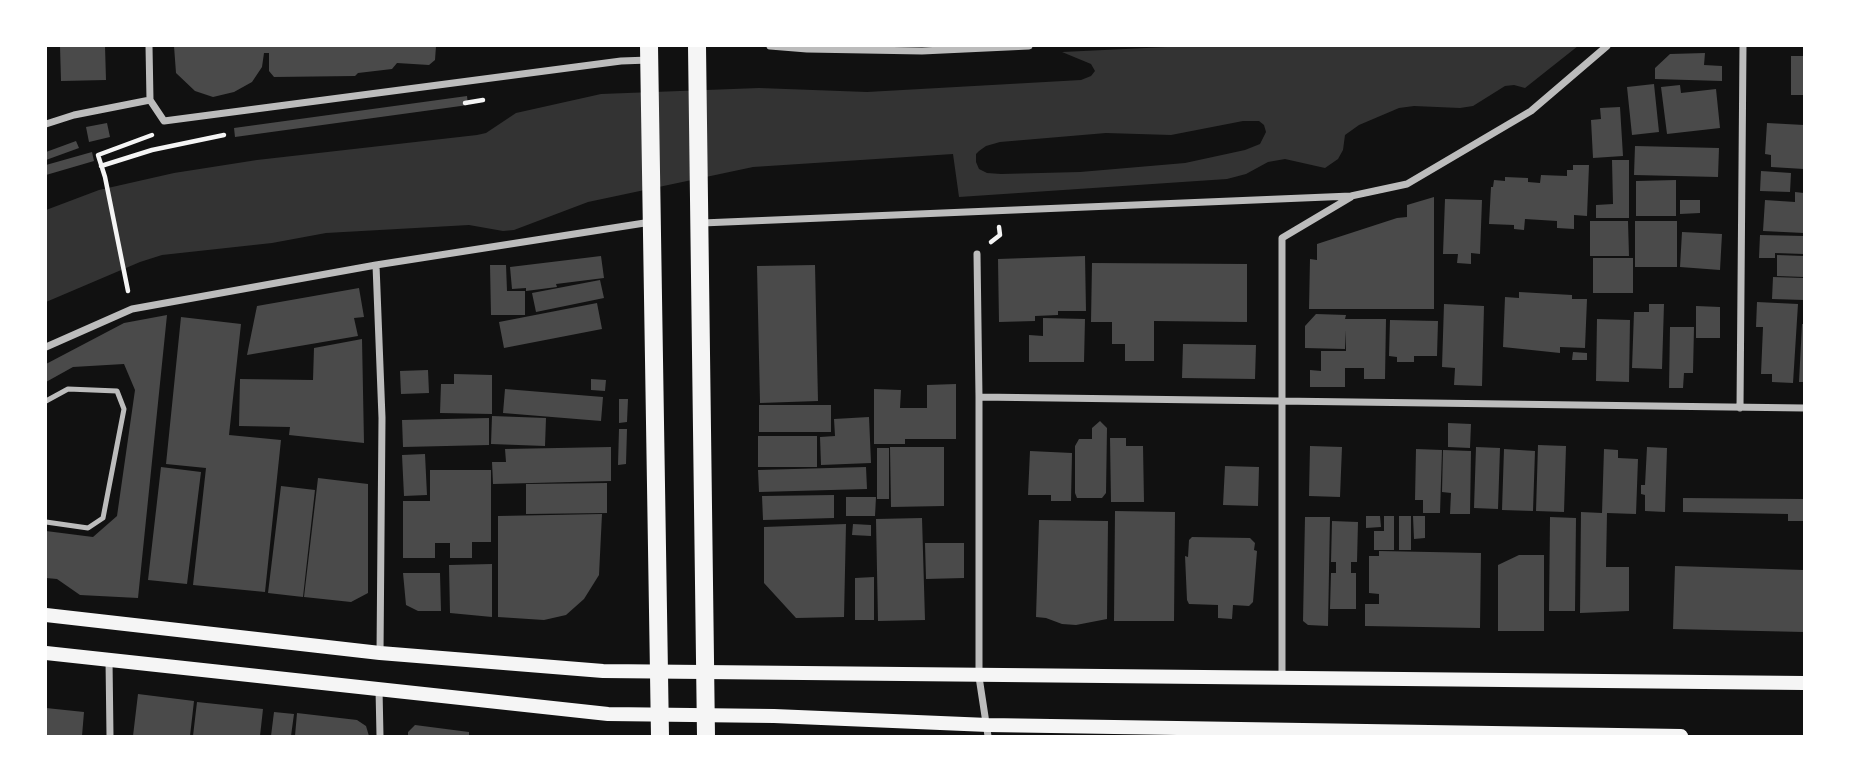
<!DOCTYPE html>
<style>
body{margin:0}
#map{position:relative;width:1850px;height:782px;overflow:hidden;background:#111;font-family:"Playfair Display",serif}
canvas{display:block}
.frame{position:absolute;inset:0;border:47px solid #fff;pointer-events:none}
</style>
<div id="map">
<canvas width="1850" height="782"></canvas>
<div class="frame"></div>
</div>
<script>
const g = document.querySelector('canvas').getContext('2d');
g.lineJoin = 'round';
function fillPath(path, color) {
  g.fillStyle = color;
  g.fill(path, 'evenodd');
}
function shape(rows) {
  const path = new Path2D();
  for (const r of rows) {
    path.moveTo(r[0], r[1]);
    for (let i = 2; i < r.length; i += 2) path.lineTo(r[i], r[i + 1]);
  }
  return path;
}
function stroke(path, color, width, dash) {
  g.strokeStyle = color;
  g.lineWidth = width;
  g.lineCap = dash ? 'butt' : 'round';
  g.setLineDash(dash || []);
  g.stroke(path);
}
const water = shape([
 [1188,46,1578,46,1525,88,1514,85,1505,86,1473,106,1460,108,1414,106,1399,108,1359,125,1345,135,1343,150,1338,159,1325,168,1285,159,1268,162,1246,174,1227,179,959,197,953,154,753,167,588,202,514,230,503,231,469,225,326,233,272,243,162,255,140,262,46,302,46,210,99,190,174,173,257,160,477,135,486,133,516,113,601,94,759,88,867,92,1081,80,1091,76,1095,71,1091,64,1062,52],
 [1243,121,1259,121,1264,125,1266,132,1260,144,1245,150,1185,163,1080,172,1001,174,987,173,979,169,976,162,976,154,979,151,986,146,1000,142,1106,133,1171,135]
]);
const building = shape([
 [60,46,105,46,106,80,61,81],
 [174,46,436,46,435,60,429,65,397,63,392,69,358,73,355,76,274,77,269,71,269,53,264,53,262,67,252,82,234,92,213,97,195,91,176,73],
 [1705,53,1704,65,1722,66,1722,81,1655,79,1655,68,1670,54],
 [1791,56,1804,56,1804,95,1791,95],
 [1654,84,1659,132,1632,135,1627,87],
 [1680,85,1681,93,1716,89,1720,128,1667,134,1661,87],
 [467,96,468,105,235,137,234,128],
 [1620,107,1623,156,1593,158,1591,120,1601,119,1600,108],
 [107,123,110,137,89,142,86,127],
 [1767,123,1804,125,1804,169,1771,167,1771,155,1765,154],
 [76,141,79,148,46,160,46,152],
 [1635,146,1719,148,1718,177,1634,175],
 [92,152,94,161,46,175,46,165],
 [1612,160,1629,160,1629,218,1596,218,1596,205,1613,204],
 [1573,165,1589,165,1587,216,1574,215,1574,229,1557,228,1557,221,1525,219,1524,230,1514,229,1514,225,1489,224,1491,187,1493,187,1494,180,1505,181,1505,177,1528,178,1528,182,1540,183,1541,175,1567,176,1567,170,1573,170],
 [1761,171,1791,173,1790,192,1760,191],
 [1676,180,1676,216,1636,216,1636,181],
 [1795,192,1804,193,1804,233,1763,231,1765,200,1795,202],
 [1434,197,1434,309,1309,309,1310,259,1317,260,1317,244,1397,218,1407,217,1407,205],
 [1445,199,1482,200,1480,254,1471,253,1471,264,1457,263,1458,254,1443,254],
 [1680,200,1700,200,1700,213,1680,214],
 [1590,221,1628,221,1629,256,1590,256],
 [1635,221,1677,221,1677,267,1635,267],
 [1682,232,1722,234,1720,270,1680,267],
 [1760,235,1804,236,1804,254,1775,253,1775,258,1759,258],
 [1777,255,1804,256,1804,277,1777,276],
 [601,256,604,278,556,284,557,287,526,291,526,288,512,289,510,267],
 [1085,256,1086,311,1058,311,1058,315,1035,316,1035,321,999,322,998,259],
 [1593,258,1633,258,1633,293,1593,293],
 [1092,263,1247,264,1247,322,1154,321,1154,361,1125,361,1125,344,1112,344,1112,322,1091,322],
 [490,265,506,265,507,291,525,291,525,315,491,315],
 [815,265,818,401,760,403,757,266],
 [1773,277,1804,278,1804,300,1772,299],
 [600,280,604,298,536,312,532,293],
 [359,288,364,317,354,318,358,336,247,355,257,306],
 [1519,292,1572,295,1572,299,1587,299,1585,348,1560,347,1560,353,1503,347,1505,297,1519,298],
 [1757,302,1798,304,1793,383,1772,382,1772,374,1761,374,1763,327,1756,327],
 [597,303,602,329,504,348,499,322],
 [1444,304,1484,306,1482,386,1454,385,1455,368,1442,367],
 [1649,304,1664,304,1662,369,1632,368,1634,312,1649,312],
 [1696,306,1720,307,1720,338,1696,338],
 [1316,314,1346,315,1345,319,1386,319,1385,379,1364,379,1364,368,1345,368,1345,387,1310,387,1310,370,1321,371,1321,351,1346,351,1346,330,1345,349,1305,348,1305,326],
 [167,315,138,598,80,595,57,579,46,578,46,531,93,537,117,516,135,390,124,364,73,367,46,382,46,364,124,323],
 [181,317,241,324,229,435,281,440,265,592,193,585,206,468,166,464],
 [1043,318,1085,319,1084,362,1029,362,1029,335,1043,336],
 [1597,319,1630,320,1629,382,1596,381],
 [1390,320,1438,321,1437,356,1414,356,1414,362,1397,362,1397,357,1389,356],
 [1802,324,1804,324,1804,382,1799,382],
 [1670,327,1694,327,1693,373,1684,373,1683,388,1669,388],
 [362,339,364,443,289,435,290,427,239,426,240,379,313,380,314,348],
 [1183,344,1256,345,1255,379,1182,378],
 [1573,352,1587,353,1587,360,1572,360],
 [428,370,429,393,401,394,400,371],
 [454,374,492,375,492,414,440,413,441,384,454,384],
 [591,379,606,380,605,391,591,390],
 [956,384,956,439,905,439,905,444,874,444,874,389,901,390,900,408,927,408,927,385],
 [505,389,603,397,601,421,503,413],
 [619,399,628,399,627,422,619,423],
 [759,405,831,405,831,432,759,432],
 [492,416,546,418,545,446,491,444],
 [869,417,871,463,821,465,820,437,835,436,834,419],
 [489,418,489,445,403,447,402,420],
 [1100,421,1107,428,1106,493,1102,498,1077,498,1075,493,1075,446,1079,439,1092,439,1092,428],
 [1448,423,1471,424,1470,448,1448,447],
 [619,429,627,429,626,464,618,465],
 [758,436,817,436,817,467,758,467],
 [1110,438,1126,438,1126,446,1143,446,1144,502,1111,502],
 [1538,445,1566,446,1564,512,1536,511],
 [1310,446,1342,447,1340,497,1309,496],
 [611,447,611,481,493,484,492,462,506,462,505,449],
 [890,447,944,447,944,506,891,507],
 [1476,447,1500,448,1498,509,1474,508],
 [1647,447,1667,448,1665,512,1645,511,1645,495,1641,494,1641,485,1645,485],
 [877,448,889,448,889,499,877,499],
 [1416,449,1442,450,1440,513,1423,513,1423,500,1415,500],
 [1504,449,1535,451,1533,511,1502,510],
 [1604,449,1618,450,1618,458,1638,459,1636,514,1607,513,1606,567,1629,567,1629,611,1580,613,1581,512,1602,513],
 [1443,450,1471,451,1470,514,1450,514,1451,493,1442,492],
 [1030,451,1072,453,1071,501,1051,501,1051,495,1028,495],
 [425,454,427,495,404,496,402,455],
 [1225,466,1259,467,1258,506,1223,505],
 [161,467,201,472,187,584,148,580],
 [866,467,867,489,759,492,758,470],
 [430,470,491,470,491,542,472,542,472,558,450,558,450,543,435,543,435,558,403,558,403,501,430,501],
 [318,478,368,484,368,593,351,602,304,597],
 [607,483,607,513,526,514,526,484],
 [281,486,315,490,303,597,268,593],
 [834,495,834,518,763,520,762,496],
 [846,497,876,497,875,516,846,516],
 [1683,498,1804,499,1804,521,1788,521,1788,514,1683,512],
 [1115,511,1175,512,1174,621,1114,621],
 [602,514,599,575,584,599,566,615,544,620,498,617,498,516],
 [1366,516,1380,516,1381,527,1366,528],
 [1384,516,1394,516,1394,550,1374,550,1374,531,1384,531],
 [1399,516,1411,516,1411,550,1399,550],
 [1413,516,1425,516,1425,538,1414,539],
 [1305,517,1330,517,1328,626,1308,625,1303,621],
 [1550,517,1576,518,1575,611,1549,611],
 [922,518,925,620,878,621,876,519],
 [1039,520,1108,521,1107,619,1076,625,1062,624,1046,618,1036,617],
 [1332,521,1358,522,1357,562,1351,562,1351,573,1356,573,1356,609,1330,609,1331,573,1336,573,1336,562,1331,562],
 [846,524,844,617,796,618,764,583,764,527],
 [853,524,871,525,871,536,852,535],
 [1192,537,1250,538,1255,543,1254,550,1257,551,1253,602,1249,606,1233,605,1232,619,1218,618,1218,605,1189,604,1187,600,1185,556,1188,557,1189,540],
 [925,543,964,543,964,578,926,579],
 [1379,551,1481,553,1480,628,1365,626,1365,604,1379,604,1379,594,1369,593,1369,556,1379,556],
 [1519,555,1544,555,1544,631,1498,631,1498,565],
 [492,564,492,617,450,613,449,565],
 [1675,566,1804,570,1804,632,1673,629],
 [403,573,440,573,441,611,418,611,406,605],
 [874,577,874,620,855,620,855,578],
 [138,694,194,701,190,736,133,736],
 [197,702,263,709,260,736,193,736],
 [46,708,84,712,82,736,46,736],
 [274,712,294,714,291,736,271,736],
 [297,713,357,720,366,726,369,736,295,736],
 [415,725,469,732,469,736,408,736,408,732]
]);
const path = shape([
 [465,103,483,100],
 [101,166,152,150,224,135],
 [991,242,1000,235,999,227],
 [128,291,105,177,98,155,152,135]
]);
const service = shape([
 [46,401,68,389,117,391,124,409,103,518,88,528,46,522]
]);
const minor = shape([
 [149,46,150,100,164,121,621,61,649,60],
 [770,46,807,49,922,51,1029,46],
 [46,124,74,115,150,100],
 [702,223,1351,196,1407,184,1531,111,1607,46],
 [977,254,979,397],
 [376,265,382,418,380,653],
 [46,347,132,309,376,265,651,222],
 [1740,408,1743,46],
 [109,660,110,736],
 [1282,678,1282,238,1351,197],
 [379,689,380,736],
 [988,736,979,677,979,397,1804,408]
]);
const secondary = shape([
 [46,615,380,653,603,671,1804,683],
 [46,653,608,714,774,716,988,725,1681,736]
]);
const primary = shape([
 [649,46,660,736],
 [697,46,706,736]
]);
fillPath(water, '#333');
fillPath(building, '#4a4a4a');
stroke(path, '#f5f5f5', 4.5);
stroke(service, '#bcbcbc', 5);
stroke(minor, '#bcbcbc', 7);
stroke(secondary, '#f5f5f5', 14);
stroke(primary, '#f5f5f5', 18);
</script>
